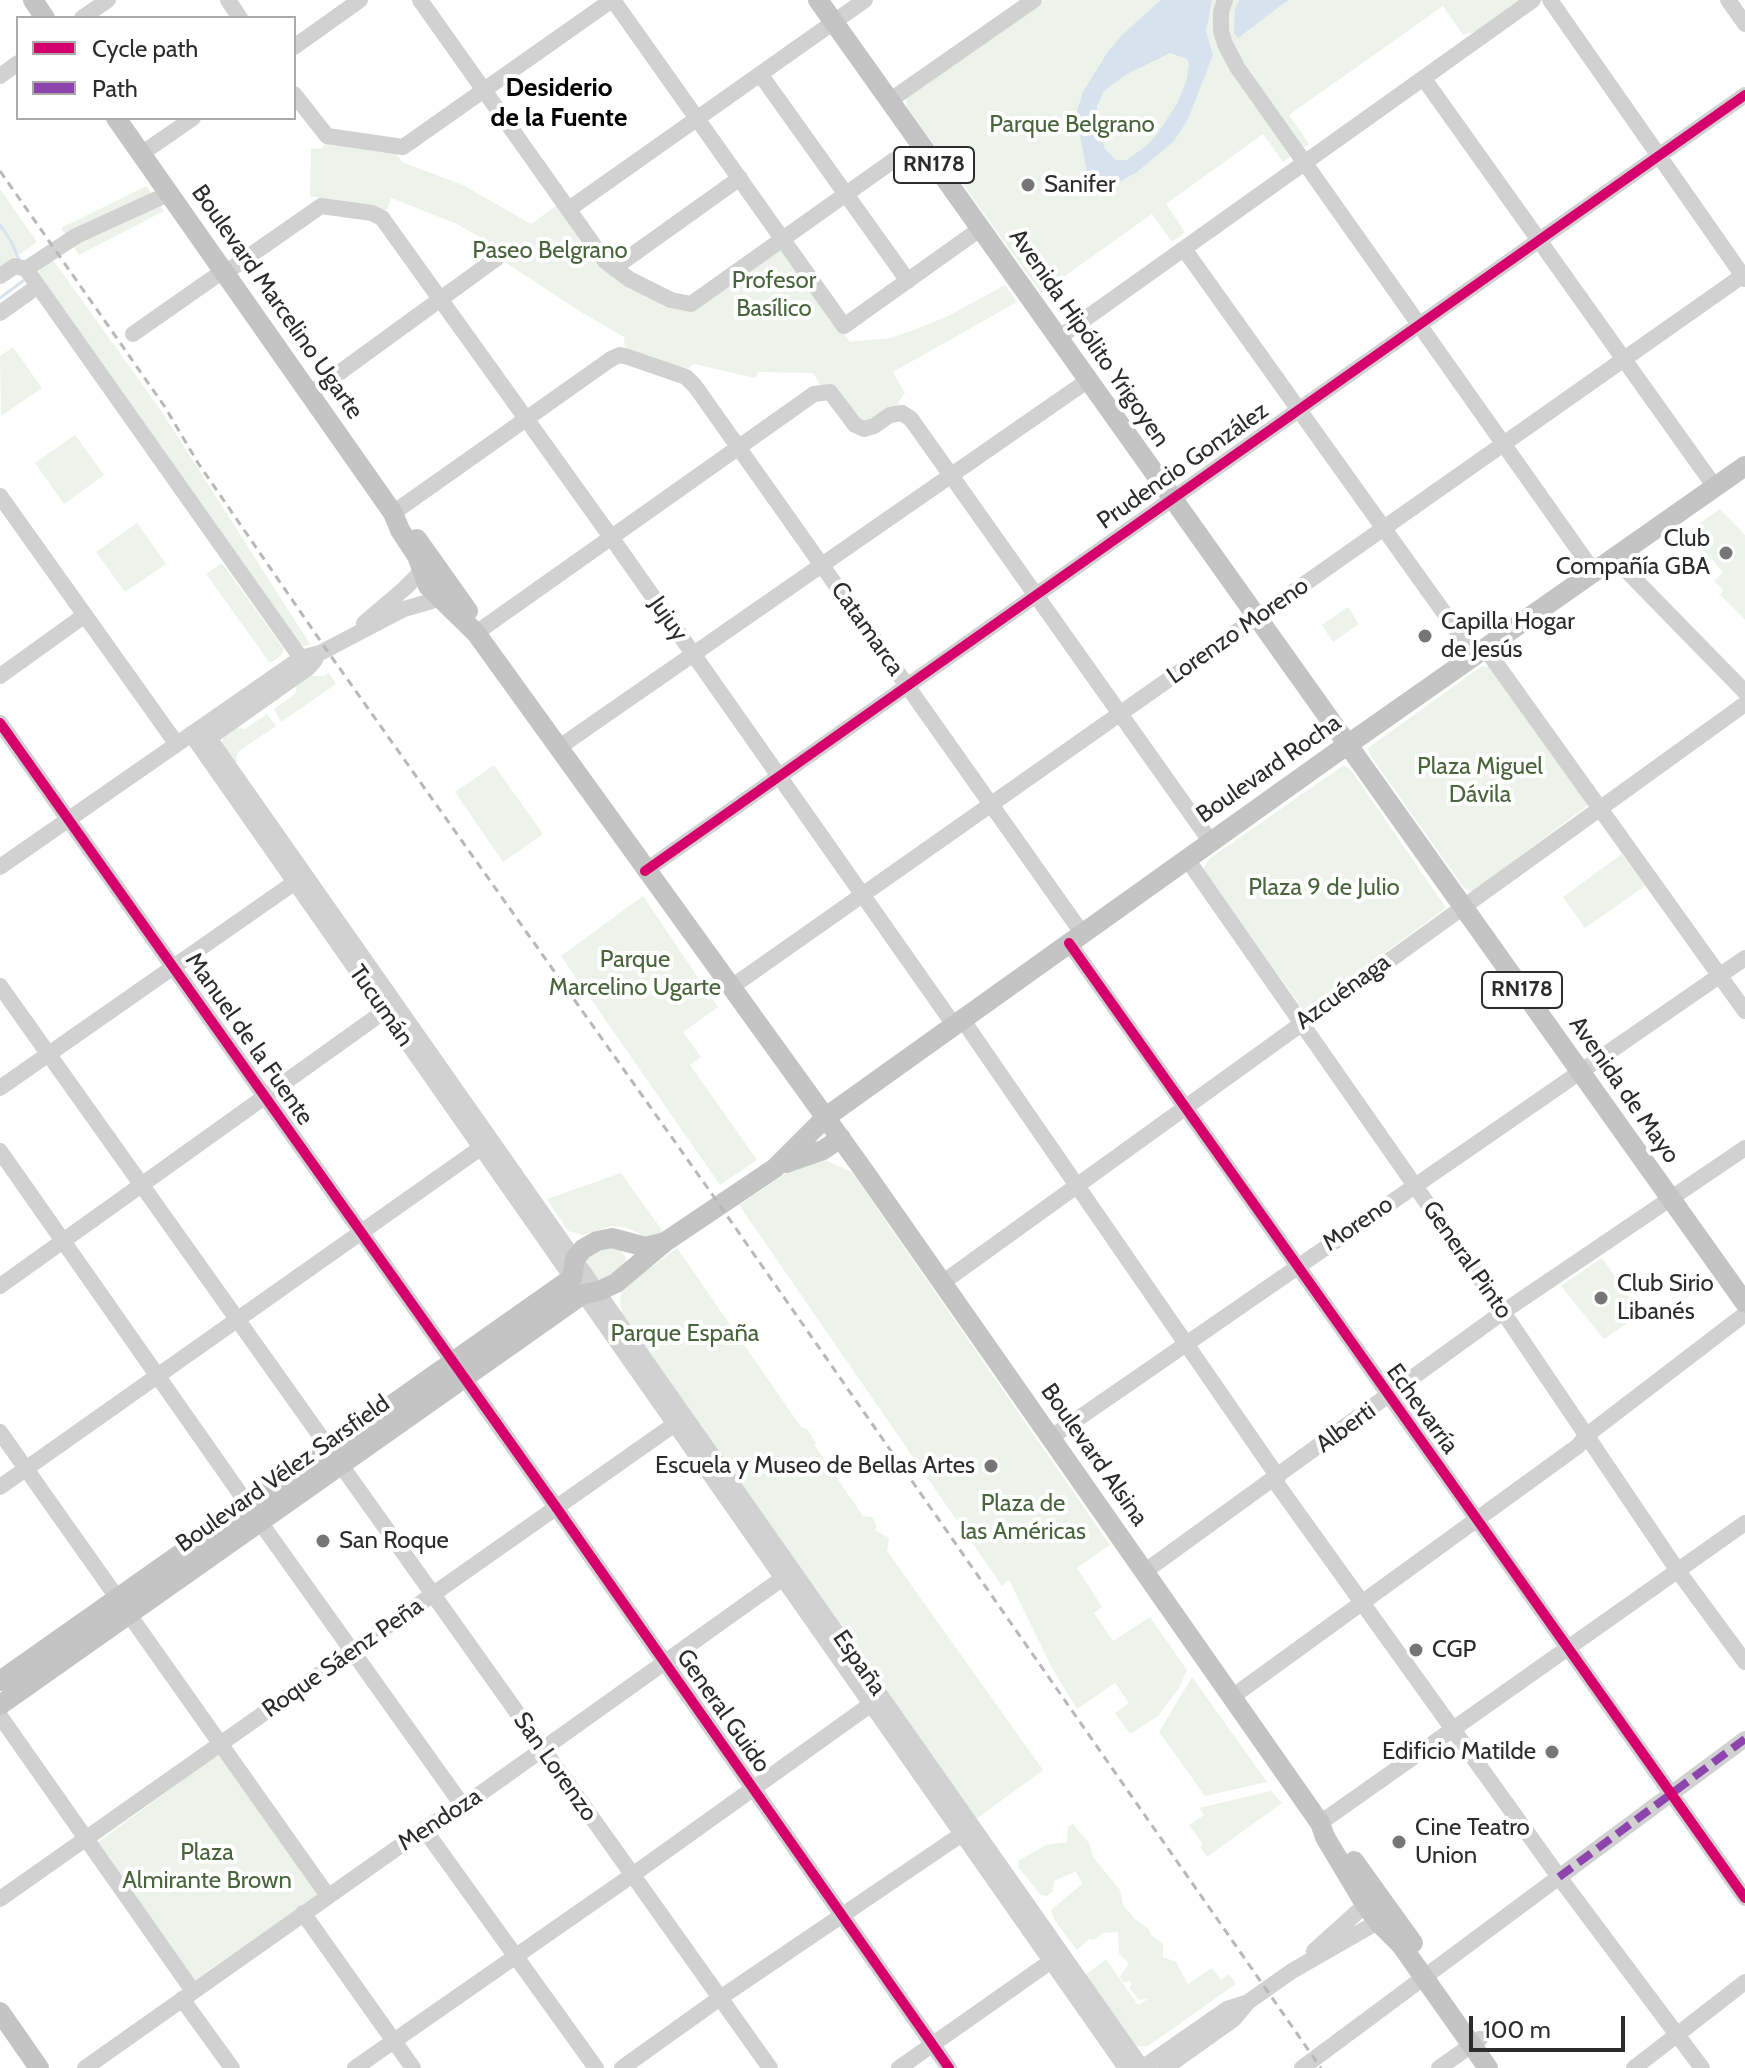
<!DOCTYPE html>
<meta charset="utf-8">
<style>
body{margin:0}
#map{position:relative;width:1745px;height:2068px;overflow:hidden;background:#fff;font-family:Cabin,sans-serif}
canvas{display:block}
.legend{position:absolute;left:16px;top:16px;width:280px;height:104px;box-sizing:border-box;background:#fff;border:2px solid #ababab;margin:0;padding:10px 14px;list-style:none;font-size:24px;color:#2c2c2c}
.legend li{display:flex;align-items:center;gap:16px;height:40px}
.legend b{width:40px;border:2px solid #ababab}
.scale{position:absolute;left:1469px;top:2016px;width:156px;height:36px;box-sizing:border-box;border:4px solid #2c2c2c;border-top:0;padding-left:10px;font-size:24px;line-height:28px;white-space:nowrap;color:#2c2c2c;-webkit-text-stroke:6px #fff;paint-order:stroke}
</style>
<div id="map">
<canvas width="1745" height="2068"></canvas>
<ul class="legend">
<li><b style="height:10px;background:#d6006c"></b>Cycle path</li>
<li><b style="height:10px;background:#8e44ad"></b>Path</li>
</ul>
<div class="scale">100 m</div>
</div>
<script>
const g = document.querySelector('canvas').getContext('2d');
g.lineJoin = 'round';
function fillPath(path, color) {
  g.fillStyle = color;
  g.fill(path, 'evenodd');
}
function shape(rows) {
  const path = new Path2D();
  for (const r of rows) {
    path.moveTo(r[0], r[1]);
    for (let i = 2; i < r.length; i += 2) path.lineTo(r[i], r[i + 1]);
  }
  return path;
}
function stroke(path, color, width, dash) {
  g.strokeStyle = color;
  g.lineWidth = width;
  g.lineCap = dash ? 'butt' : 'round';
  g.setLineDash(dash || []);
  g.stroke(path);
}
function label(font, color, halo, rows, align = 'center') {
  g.font = font + ' Cabin,sans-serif';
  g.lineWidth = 8;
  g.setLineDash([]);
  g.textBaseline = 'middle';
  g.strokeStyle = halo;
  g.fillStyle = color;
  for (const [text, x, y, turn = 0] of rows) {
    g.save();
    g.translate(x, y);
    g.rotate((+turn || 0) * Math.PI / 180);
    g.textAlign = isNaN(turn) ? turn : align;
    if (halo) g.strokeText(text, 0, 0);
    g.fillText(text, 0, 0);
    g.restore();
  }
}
const green = shape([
 [1044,0,1524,0,1481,30,1463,35,1443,6,1289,115,1309,144,1283,162,1263,134,1166,204,1185,232,1172,242,1152,214,1041,293,907,107,906,101,909,95],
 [326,142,395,152,402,162,463,185,531,224,557,205,600,263,687,310,777,251,782,251,850,342,890,338,916,329,948,316,1005,285,1017,302,893,372,905,393,899,401,898,407,871,422,862,423,820,385,813,373,758,372,755,378,694,364,685,370,625,350,624,337,581,312,491,253,495,246,457,224,391,198,387,210,310,196,311,149,322,148],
 [146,186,154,197,68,238,61,228],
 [0,189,37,242,0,268],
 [157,201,164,211,79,255,71,242],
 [53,260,162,412,310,644,303,646,299,643,38,275,42,266],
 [13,347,42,388,1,416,0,356],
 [75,435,104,475,64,504,35,463],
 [1720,509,1745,535,1745,620,1720,595,1723,590,1714,581,1723,572,1687,532],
 [137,523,166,564,125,592,96,552],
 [222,563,284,649,282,655,270,663,206,574],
 [1348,607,1359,624,1333,642,1322,625],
 [1482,666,1490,667,1587,801,1587,806,1473,891,1469,891,1464,888,1370,755,1368,748],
 [329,673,336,684,281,722,274,709,295,694,297,685,309,676,323,676],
 [267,714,276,726,239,751,236,758,238,762,232,761,221,744,223,738,236,728,245,729],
 [494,765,543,834,503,862,455,792],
 [1344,765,1351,770,1446,908,1304,1011,1203,869,1209,859],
 [1622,854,1645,886,1585,928,1563,897],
 [643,896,718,1007,683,1032,701,1057,690,1065,757,1160,720,1185,561,956],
 [825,1160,852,1172,1110,1545,1077,1568,1102,1607,1094,1613,1113,1641,1150,1617,1187,1670,1179,1688,1158,1716,1130,1734,1115,1713,1129,1703,1115,1683,1077,1709,1053,1670,1009,1580,1002,1586,739,1205,794,1168],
 [621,1173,664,1233,647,1237,625,1227,611,1226,583,1235,568,1231,547,1199],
 [600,1247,619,1248,626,1258,625,1269,601,1280,593,1276,587,1262,587,1259],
 [677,1248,801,1427,807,1429,816,1443,815,1446,863,1516,872,1517,877,1526,875,1530,889,1538,887,1551,1043,1770,975,1820,623,1319,620,1298,623,1288],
 [1602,1258,1641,1314,1604,1339,1561,1286],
 [1192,1677,1267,1782,1205,1796,1159,1732],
 [216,1756,221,1756,317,1892,317,1895,195,1980,98,1842],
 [1271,1791,1282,1803,1207,1857,1200,1847,1203,1844,1189,1825,1204,1815,1199,1808],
 [1073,1824,1089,1843,1093,1857,1120,1890,1123,1905,1136,1920,1149,1929,1151,1935,1163,1944,1163,1957,1176,1962,1188,1984,1212,1968,1221,1980,1229,1974,1236,1984,1148,2046,1133,2047,1084,1976,1106,1959,1138,2005,1148,1999,1139,2000,1130,1989,1131,1982,1123,1982,1120,1977,1129,1963,1119,1954,1118,1932,1103,1933,1093,1940,1089,1939,1077,1950,1055,1921,1051,1910,1082,1884,1076,1871,1054,1881,1053,1891,1047,1896,1041,1895,1019,1868,1018,1861,1046,1845,1067,1842,1068,1827]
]);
const water = shape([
 [1161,0,1212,0,1206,31,1213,55,1188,119,1174,141,1137,172,1110,187,1088,178,1076,114,1083,92,1107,53,1123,34],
 [1170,53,1187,59,1189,64,1187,79,1177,104,1158,133,1146,146,1127,160,1116,160,1105,149,1098,129,1097,106,1104,91,1125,75],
 [1240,0,1288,0,1238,38,1234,33,1235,8]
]);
const stream = shape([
 [0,225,11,241,20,262],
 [0,298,23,281]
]);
const minor = shape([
 [228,0,240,18],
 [420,0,605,261,629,279,671,300,691,304,894,160],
 [613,0,844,326,980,229],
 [1225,0,1221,12,1221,31,1225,44,1237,67,1594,572],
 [1550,0,1745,279],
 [1728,0,1745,24],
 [82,18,108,0],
 [294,47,360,0],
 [760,74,908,281],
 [0,76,18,63],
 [1424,79,1715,487],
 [294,94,327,136,403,147,612,0],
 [889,101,1034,0],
 [141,154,193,118],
 [569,209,865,0],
 [1184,249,1475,656],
 [614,268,740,178],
 [26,269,308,668],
 [225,273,321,206,372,213,382,218,611,537,954,1025],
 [0,276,15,266,26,269,76,236,168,194],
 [0,313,38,286],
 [133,334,223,271],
 [1057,339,1533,0],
 [310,394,497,258],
 [0,496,176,743],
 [393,513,611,359,620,355,628,357,686,377,695,386,1082,933],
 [1614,558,1745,692],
 [364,623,404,589,421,572,432,567],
 [476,633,814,394,830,392,855,425,864,429,874,426,890,415,902,413,911,419,1211,842],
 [1485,648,1745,1011],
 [0,676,85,615],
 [0,723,556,1507,949,2068],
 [191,734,1126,2068],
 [200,736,209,738,308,668,315,660],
 [209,738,1142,2068],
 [558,748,1087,381],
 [1187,859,1503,1312,1678,1571,1745,1662],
 [0,867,301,658,320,653,404,609,432,601,445,591],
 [645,871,1745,95],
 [1069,943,1745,1898],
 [0,986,770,2068],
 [730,988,1745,274],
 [962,1019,1278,1477],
 [0,1088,301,878],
 [0,1151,260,1522,463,1806],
 [942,1283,1745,704],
 [0,1286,393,1005],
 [0,1432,328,1896],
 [1050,1438,1745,958],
 [1274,1480,1559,1877,1702,2068],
 [0,1487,489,1142],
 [1144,1572,1503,1312,1745,1148],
 [1232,1697,1578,1446,1587,1435,1745,1314],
 [0,1716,193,1991],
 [1320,1823,1745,1523],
 [424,1829,596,2068],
 [0,1899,682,1419],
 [303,1913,413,2068],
 [1314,1951,1374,1897],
 [182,1999,232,2068],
 [85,2068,424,1829,463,1806,790,1573],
 [355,2068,631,1876,877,1700],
 [622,2068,720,1998,968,1830],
 [899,2068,1057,1957],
 [1142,2068,1227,2009,1246,2003],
 [1165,2068,1234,2019,1248,2002,1292,1971,1388,1916],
 [1302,2068,1745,1739],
 [1439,2068,1480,2039],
 [1634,2068,1745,1982]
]);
const major = shape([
 [33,0,45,18],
 [818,0,1745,1303],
 [116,118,393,513,400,530,417,556,428,586,476,633,862,1168,1320,1823,1325,1837,1365,1904,1379,1923,1401,1945,1488,2068],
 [417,539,468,611],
 [786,1163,823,1150,841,1138],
 [0,1681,572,1278,575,1259,583,1249,597,1241,612,1238,646,1247,665,1242],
 [0,1705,583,1294,599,1291,616,1283,665,1242,775,1168,826,1117,1330,757,1745,466],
 [1354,1861,1413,1943],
 [0,2012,39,2068]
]);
const rail = shape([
 [0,171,165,407,198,463,326,649,714,1197,1321,2068]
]);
const quiet = shape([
 [1559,1877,1745,1739]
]);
const cycleway = shape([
 [0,723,556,1507,949,2068],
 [645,871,1745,95],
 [1069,943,1745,1898]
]);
const markers = [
 [1028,185,8,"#767676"],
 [1726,553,8,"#767676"],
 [1425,636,8,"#767676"],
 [1601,1298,8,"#767676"],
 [991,1466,8,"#767676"],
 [323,1541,8,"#767676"],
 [1416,1650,8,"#767676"],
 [1552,1752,8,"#767676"],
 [1399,1842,8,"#767676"]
];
const shields = [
 [934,165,80],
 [1522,990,80]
];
const shieldNames = [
 ["RN178",934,165],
 ["RN178",1522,990]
];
const parkNames = [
 ["Parque Belgrano",1072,125],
 ["Paseo Belgrano",550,251],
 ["Profesor",774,281],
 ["Basílico",774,309],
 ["Plaza Miguel",1480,767],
 ["Dávila",1480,795],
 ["Plaza 9 de Julio",1324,888],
 ["Parque",635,960],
 ["Marcelino Ugarte",635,988],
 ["Parque España",685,1334],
 ["Plaza de",1023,1504],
 ["las Américas",1023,1532],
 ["Plaza",207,1853],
 ["Almirante Brown",207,1881]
];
const poiNames = [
 ["Sanifer",1044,185],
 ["Club",1710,539,"right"],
 ["Compañía GBA",1710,567,"right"],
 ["Capilla Hogar",1441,622],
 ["de Jesús",1441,650],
 ["Club Sirio",1617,1284],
 ["Libanés",1617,1312],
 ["Escuela y Museo de Bellas Artes",975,1466,"right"],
 ["San Roque",339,1541],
 ["CGP",1432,1650],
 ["Edificio Matilde",1536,1752,"right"],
 ["Cine Teatro",1415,1828],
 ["Union",1415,1856]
];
const streetNames = [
 ["Boulevard Marcelino Ugarte",277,302,55],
 ["Avenida Hipólito Yrigoyen",1089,338,55],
 ["Prudencio González",1183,466,-35],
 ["Jujuy",668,619,55],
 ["Catamarca",867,629,55],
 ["Lorenzo Moreno",1238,631,-35],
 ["Boulevard Rocha",1269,769,-35],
 ["Azcuénaga",1343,992,-36],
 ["Tucumán",381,1006,55],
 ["Manuel de la Fuente",249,1039,55],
 ["Avenida de Mayo",1624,1090,55],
 ["Moreno",1358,1224,-34],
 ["General Pinto",1467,1260,55],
 ["Echevarría",1422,1409,54],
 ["Alberti",1346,1428,-36],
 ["Boulevard Alsina",1094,1455,55],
 ["Boulevard Vélez Sarsfield",283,1474,-35],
 ["Roque Sáenz Peña",343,1658,-35],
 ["España",859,1663,55],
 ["General Guido",723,1711,55],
 ["San Lorenzo",555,1767,55],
 ["Mendoza",440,1820,-33]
];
const neighbourhoodNames = [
 ["Desiderio",559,88],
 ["de la Fuente",559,118]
];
fillPath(green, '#edf3ea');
fillPath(water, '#d7e2ef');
stroke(stream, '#d7e2ef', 3);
stroke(minor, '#d1d1d1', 16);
stroke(major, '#c4c4c4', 20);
stroke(rail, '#b8b8b8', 3, [8, 6]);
stroke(quiet, '#8e44ad', 8, [16, 8]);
stroke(cycleway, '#d6006c', 10);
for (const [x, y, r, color] of markers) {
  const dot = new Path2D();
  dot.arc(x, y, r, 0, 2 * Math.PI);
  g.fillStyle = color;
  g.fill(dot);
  stroke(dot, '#fff', 3);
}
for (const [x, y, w] of shields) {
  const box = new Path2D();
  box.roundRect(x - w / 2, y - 18, w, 36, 6);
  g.fillStyle = '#fff';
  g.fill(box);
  stroke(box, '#2c2c2c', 2);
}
label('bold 22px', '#2c2c2c', null, shieldNames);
label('24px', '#49653c', '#fff', parkNames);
label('24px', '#2c2c2c', '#fff', poiNames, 'left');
label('24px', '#2c2c2c', '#fff', streetNames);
label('bold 26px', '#000', '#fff', neighbourhoodNames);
</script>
